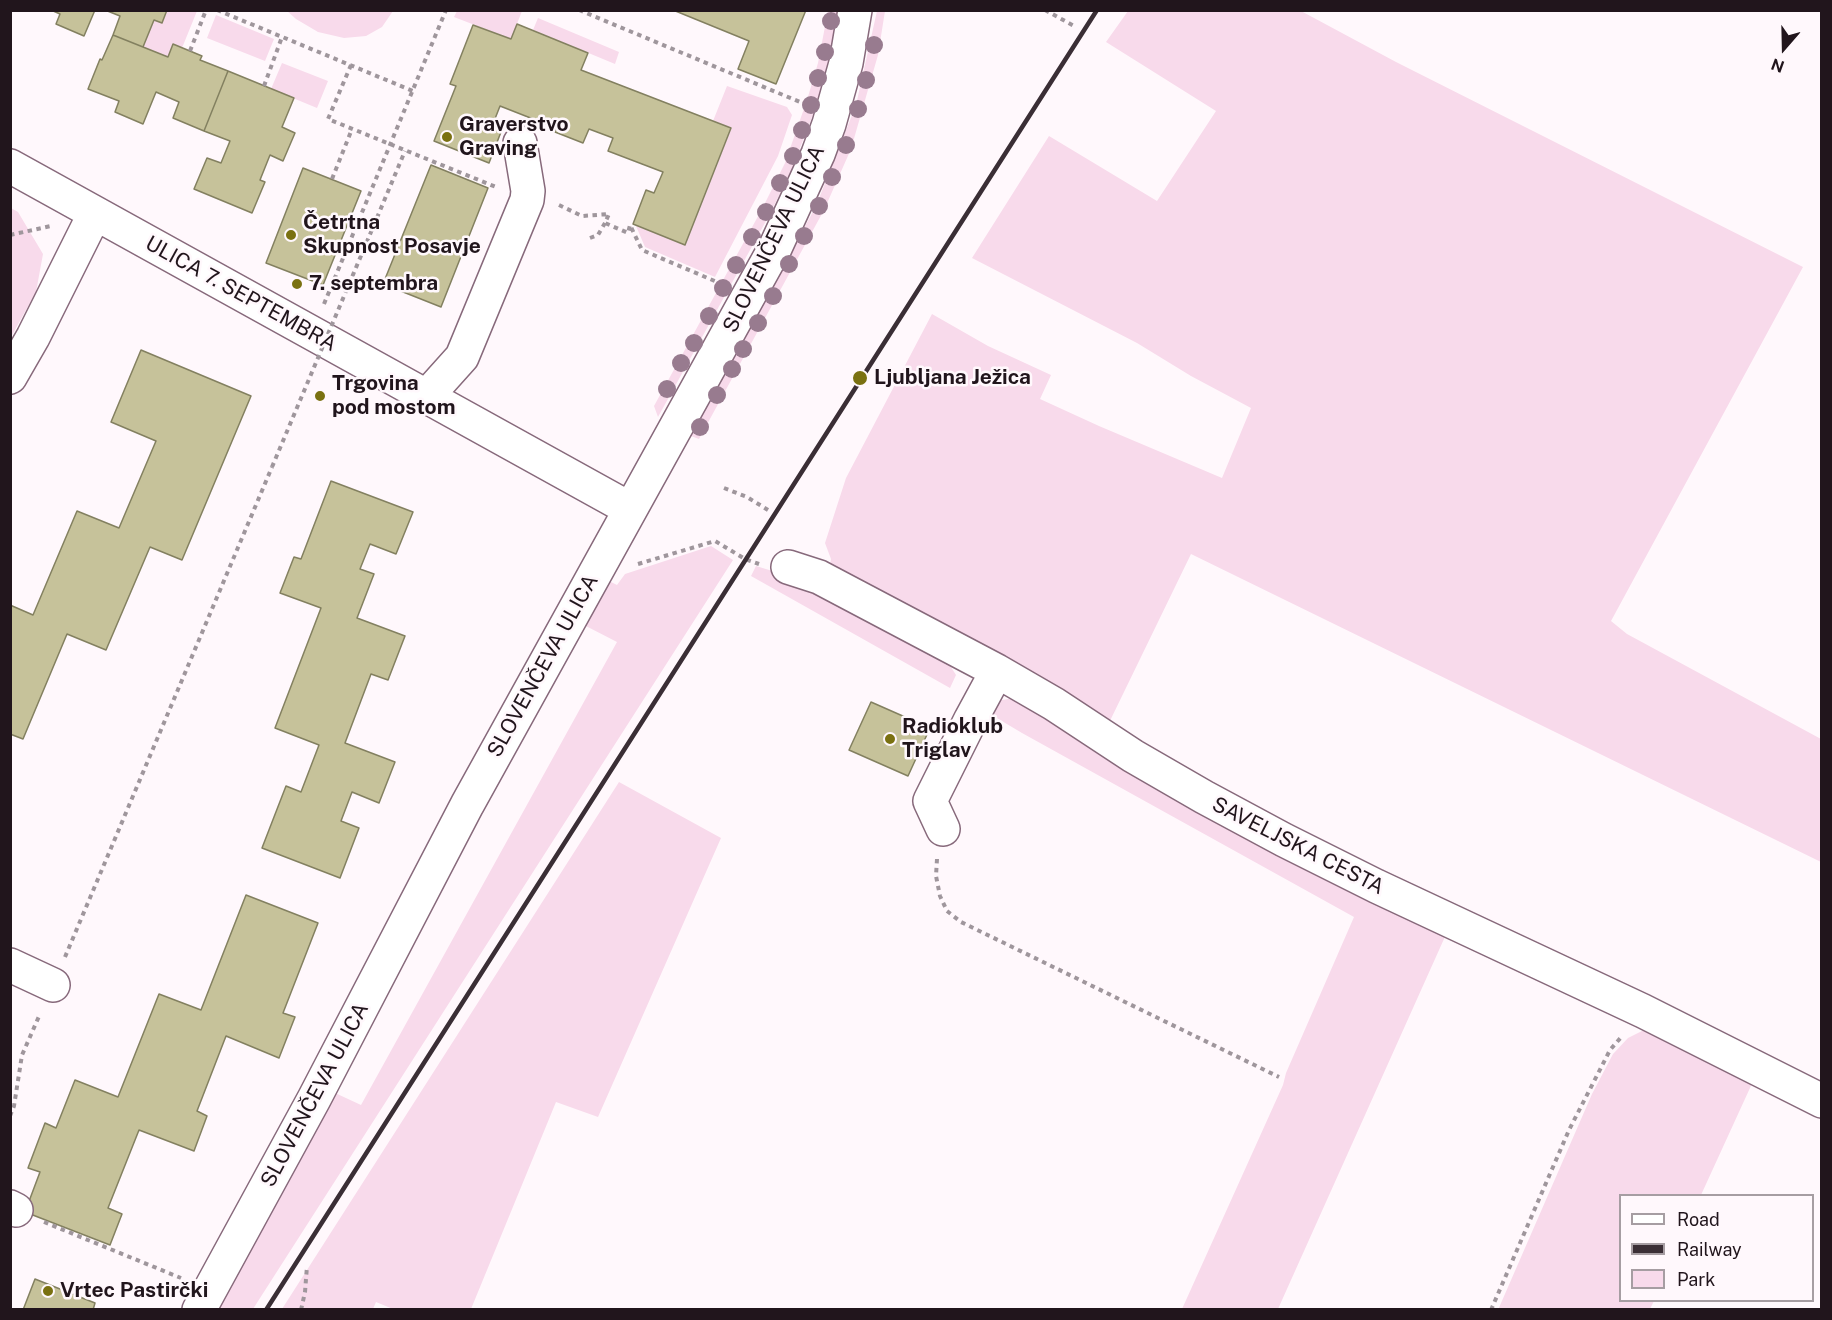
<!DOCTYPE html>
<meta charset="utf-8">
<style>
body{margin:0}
#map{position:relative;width:1832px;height:1320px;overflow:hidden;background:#fff8fc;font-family:"Public Sans",sans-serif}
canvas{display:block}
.frame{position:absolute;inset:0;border:12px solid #21151c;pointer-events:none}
.legend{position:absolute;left:1619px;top:1194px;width:195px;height:108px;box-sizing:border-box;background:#fff8fc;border:2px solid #a69da2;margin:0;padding:8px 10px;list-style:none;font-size:18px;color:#21151c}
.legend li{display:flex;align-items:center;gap:12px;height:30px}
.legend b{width:30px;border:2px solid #a69da2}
.north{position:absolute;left:1754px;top:18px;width:60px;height:60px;-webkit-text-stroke:4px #fff8fc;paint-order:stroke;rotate:200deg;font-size:16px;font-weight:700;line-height:24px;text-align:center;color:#21151c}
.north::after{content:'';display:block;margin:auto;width:21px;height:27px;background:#21151c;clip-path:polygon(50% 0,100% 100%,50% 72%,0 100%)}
</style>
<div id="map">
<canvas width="1832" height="1320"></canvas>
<div class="frame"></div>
<ul class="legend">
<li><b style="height:8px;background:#fff"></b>Road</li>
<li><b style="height:8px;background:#3a2e35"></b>Railway</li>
<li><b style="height:16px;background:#f8daeb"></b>Park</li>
</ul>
<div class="north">N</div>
</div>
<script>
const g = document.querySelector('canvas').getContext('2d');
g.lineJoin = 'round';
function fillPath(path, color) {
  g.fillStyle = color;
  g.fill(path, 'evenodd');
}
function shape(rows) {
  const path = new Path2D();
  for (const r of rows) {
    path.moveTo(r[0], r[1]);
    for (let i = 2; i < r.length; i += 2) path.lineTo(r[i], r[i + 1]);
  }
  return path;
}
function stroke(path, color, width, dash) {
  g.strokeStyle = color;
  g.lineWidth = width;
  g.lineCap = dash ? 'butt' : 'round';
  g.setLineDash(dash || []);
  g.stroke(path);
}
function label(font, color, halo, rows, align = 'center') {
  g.font = font + ' "Public Sans",sans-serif';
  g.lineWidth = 5;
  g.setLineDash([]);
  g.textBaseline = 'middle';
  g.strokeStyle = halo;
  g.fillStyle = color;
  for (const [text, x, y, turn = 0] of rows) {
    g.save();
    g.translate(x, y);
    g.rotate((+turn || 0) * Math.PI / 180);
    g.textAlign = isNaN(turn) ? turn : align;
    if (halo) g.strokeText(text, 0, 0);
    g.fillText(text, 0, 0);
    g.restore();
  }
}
const green = shape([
 [167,11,197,11,182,48,168,57,143,47,154,20,162,23],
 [287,11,393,11,382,27,366,36,344,38,318,32,296,19],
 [457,11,522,11,511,39,454,17],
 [828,11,838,11,828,62,817,104,793,166,771,212,658,417,654,406,762,209,785,163,807,100,818,63],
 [877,11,885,11,878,55,851,149,824,210,699,439,691,436,816,206,856,105],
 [1128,11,1301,11,1396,62,1803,267,1611,621,1627,634,1821,739,1821,862,1191,554,1106,729,829,571,831,559,825,543,846,478,932,314,988,346,1051,375,1040,399,1099,426,1222,478,1251,408,1191,376,1137,343,972,258,1049,136,1157,201,1216,111,1106,42],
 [216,15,274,39,265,61,207,38],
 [538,18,619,52,615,64,533,30],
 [282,63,328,81,317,108,271,89],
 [727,86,787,107,792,115,778,156,715,277,645,247,636,226,685,244,731,129,713,121],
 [11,208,18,212,43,254,36,292,11,337],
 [711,546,733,560,253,1309,207,1310,333,1092,361,1105,617,642,582,624,607,580,617,585,625,574],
 [756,566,779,573,946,659,956,675,950,688,751,576],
 [1013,698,1448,930,1278,1309,1182,1309,1283,1085,1286,1073,1354,917,1022,733,990,714,997,701],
 [619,782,721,838,598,1117,556,1102,471,1309,393,1309,376,1302,373,1309,282,1309],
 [1644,1030,1755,1077,1701,1195,1620,1196,1620,1300,1654,1301,1650,1309,1498,1310,1592,1094,1613,1054,1628,1038]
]);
const building = shape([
 [51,10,95,10,84,36,56,24,60,14,51,10],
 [105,10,167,10,162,23,154,20,143,47,113,35,120,16,105,10],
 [673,10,806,10,776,84,738,69,749,41,673,10],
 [517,24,588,53,581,70,731,128,685,245,633,224,646,190,654,193,663,172,608,151,613,138,589,129,583,143,555,132,556,128,500,106,491,129,501,132,489,163,434,141,456,86,450,84,473,25,511,39,517,24],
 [113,35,168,57,173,44,202,56,200,60,228,71,204,131,173,118,179,102,156,92,143,124,115,112,119,101,88,89,100,59,102,60,113,35],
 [228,71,294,98,282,127,295,133,283,161,270,155,260,180,265,182,252,213,194,189,207,158,221,163,230,141,204,131,228,71],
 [431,165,488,188,441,307,383,284,431,165],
 [303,168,361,191,323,285,266,263,303,168],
 [141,350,251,396,182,560,150,547,106,650,67,634,23,739,10,734,10,605,33,615,77,511,119,528,156,441,111,422,141,350],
 [331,481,413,512,396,554,370,544,360,569,374,574,357,618,405,636,388,680,371,674,345,743,395,762,379,803,352,792,341,821,359,828,340,878,262,848,286,786,301,792,319,745,275,728,321,608,280,593,294,557,301,559,331,481],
 [871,702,930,728,908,776,849,750,871,702],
 [246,895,318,923,283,1013,295,1017,279,1058,226,1036,197,1111,207,1116,194,1151,139,1130,108,1208,122,1214,110,1245,25,1212,40,1172,28,1168,45,1123,56,1128,75,1080,118,1097,159,994,201,1010,246,895],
 [35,1279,95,1303,93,1310,23,1310,35,1279]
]);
const path = shape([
 [217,10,413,91],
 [579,10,800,102],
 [1045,10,1076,27],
 [190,51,206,10],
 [351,65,328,119,496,187],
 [264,86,282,37],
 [332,179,352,129],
 [559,205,582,216,609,214,605,223,628,233,630,225,642,250,717,282],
 [10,235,51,226],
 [590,238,598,235,605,223],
 [363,251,405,151],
 [324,304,446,10],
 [724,488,747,497,768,510],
 [638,564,715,541,745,559,759,564],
 [937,859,936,876,940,896,947,911,961,922,1279,1077],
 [65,957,272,467],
 [10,1116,14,1106,22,1055,40,1014],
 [44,1222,181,1278],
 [301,1310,305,1292,307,1266],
 [1491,1310,1569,1130,1610,1050,1623,1035]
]);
const minor = shape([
 [10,166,630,509],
 [10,377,33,337,95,213],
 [427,396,462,357,527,200,528,191,520,143],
 [788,567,819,577,997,671,1054,704,1133,756,1204,797,1284,840,1376,886,1643,1011,1822,1101],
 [943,829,930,801,971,719,997,671],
 [10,965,53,985],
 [10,1207,16,1210],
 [199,1310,314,1099,467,805,775,248,818,154,829,124,846,63,855,10]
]);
const rail = shape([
 [266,1310,1097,10]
]);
const pathBridge = shape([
 [272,467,363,251]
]);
const trees = [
 [831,21],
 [874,45],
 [825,52],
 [818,78],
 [866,80],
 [811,105],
 [858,109],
 [802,130],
 [846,145],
 [793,156],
 [832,177],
 [780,183],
 [819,206],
 [766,212],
 [804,236],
 [752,237],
 [789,264],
 [736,265],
 [723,288],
 [773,296],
 [709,316],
 [758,323],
 [694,343],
 [743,349],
 [681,363],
 [732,369],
 [667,389],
 [717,395],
 [700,427]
];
const markers = [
 [447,137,6,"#7a7111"],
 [291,235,6,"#7a7111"],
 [297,284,6,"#7a7111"],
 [860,378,8,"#7a7111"],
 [320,396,6,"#7a7111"],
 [890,739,6,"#7a7111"],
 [48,1291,6,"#7a7111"]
];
const poiNames = [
 ["Graverstvo",459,125],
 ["Graving",459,149],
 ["Četrtna",303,223],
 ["Skupnost Posavje",303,247],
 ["7. septembra",309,284],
 ["Ljubljana Ježica",874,378],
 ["Trgovina",332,384],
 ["pod mostom",332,408],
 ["Radioklub",902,727],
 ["Triglav",902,751],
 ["Vrtec Pastirčki",60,1291]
];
const streetNames = [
 ["SLOVENČEVA ULICA",774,239,-64],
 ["ULICA 7. SEPTEMBRA",241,294,29],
 ["SLOVENČEVA ULICA",543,666,-61],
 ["SAVELJSKA CESTA",1298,846,27],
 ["SLOVENČEVA ULICA",315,1095,-62]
];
fillPath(green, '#f8daeb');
fillPath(building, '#c6c29a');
stroke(building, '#838060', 1.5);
stroke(minor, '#87697b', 36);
stroke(path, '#9f969c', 4, [4.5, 4.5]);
stroke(minor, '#fff', 33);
stroke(rail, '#3a2e35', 4.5);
stroke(pathBridge, '#9f969c', 4, [4.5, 4.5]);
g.fillStyle = '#987b8f';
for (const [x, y] of trees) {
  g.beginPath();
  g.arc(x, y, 9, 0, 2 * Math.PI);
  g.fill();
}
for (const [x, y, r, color] of markers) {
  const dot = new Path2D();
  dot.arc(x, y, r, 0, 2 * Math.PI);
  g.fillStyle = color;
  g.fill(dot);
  stroke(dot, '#fff8fc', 2);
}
label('bold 21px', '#21151c', '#fff8fc', poiNames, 'left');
label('21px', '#21151c', '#fff8fc', streetNames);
</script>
